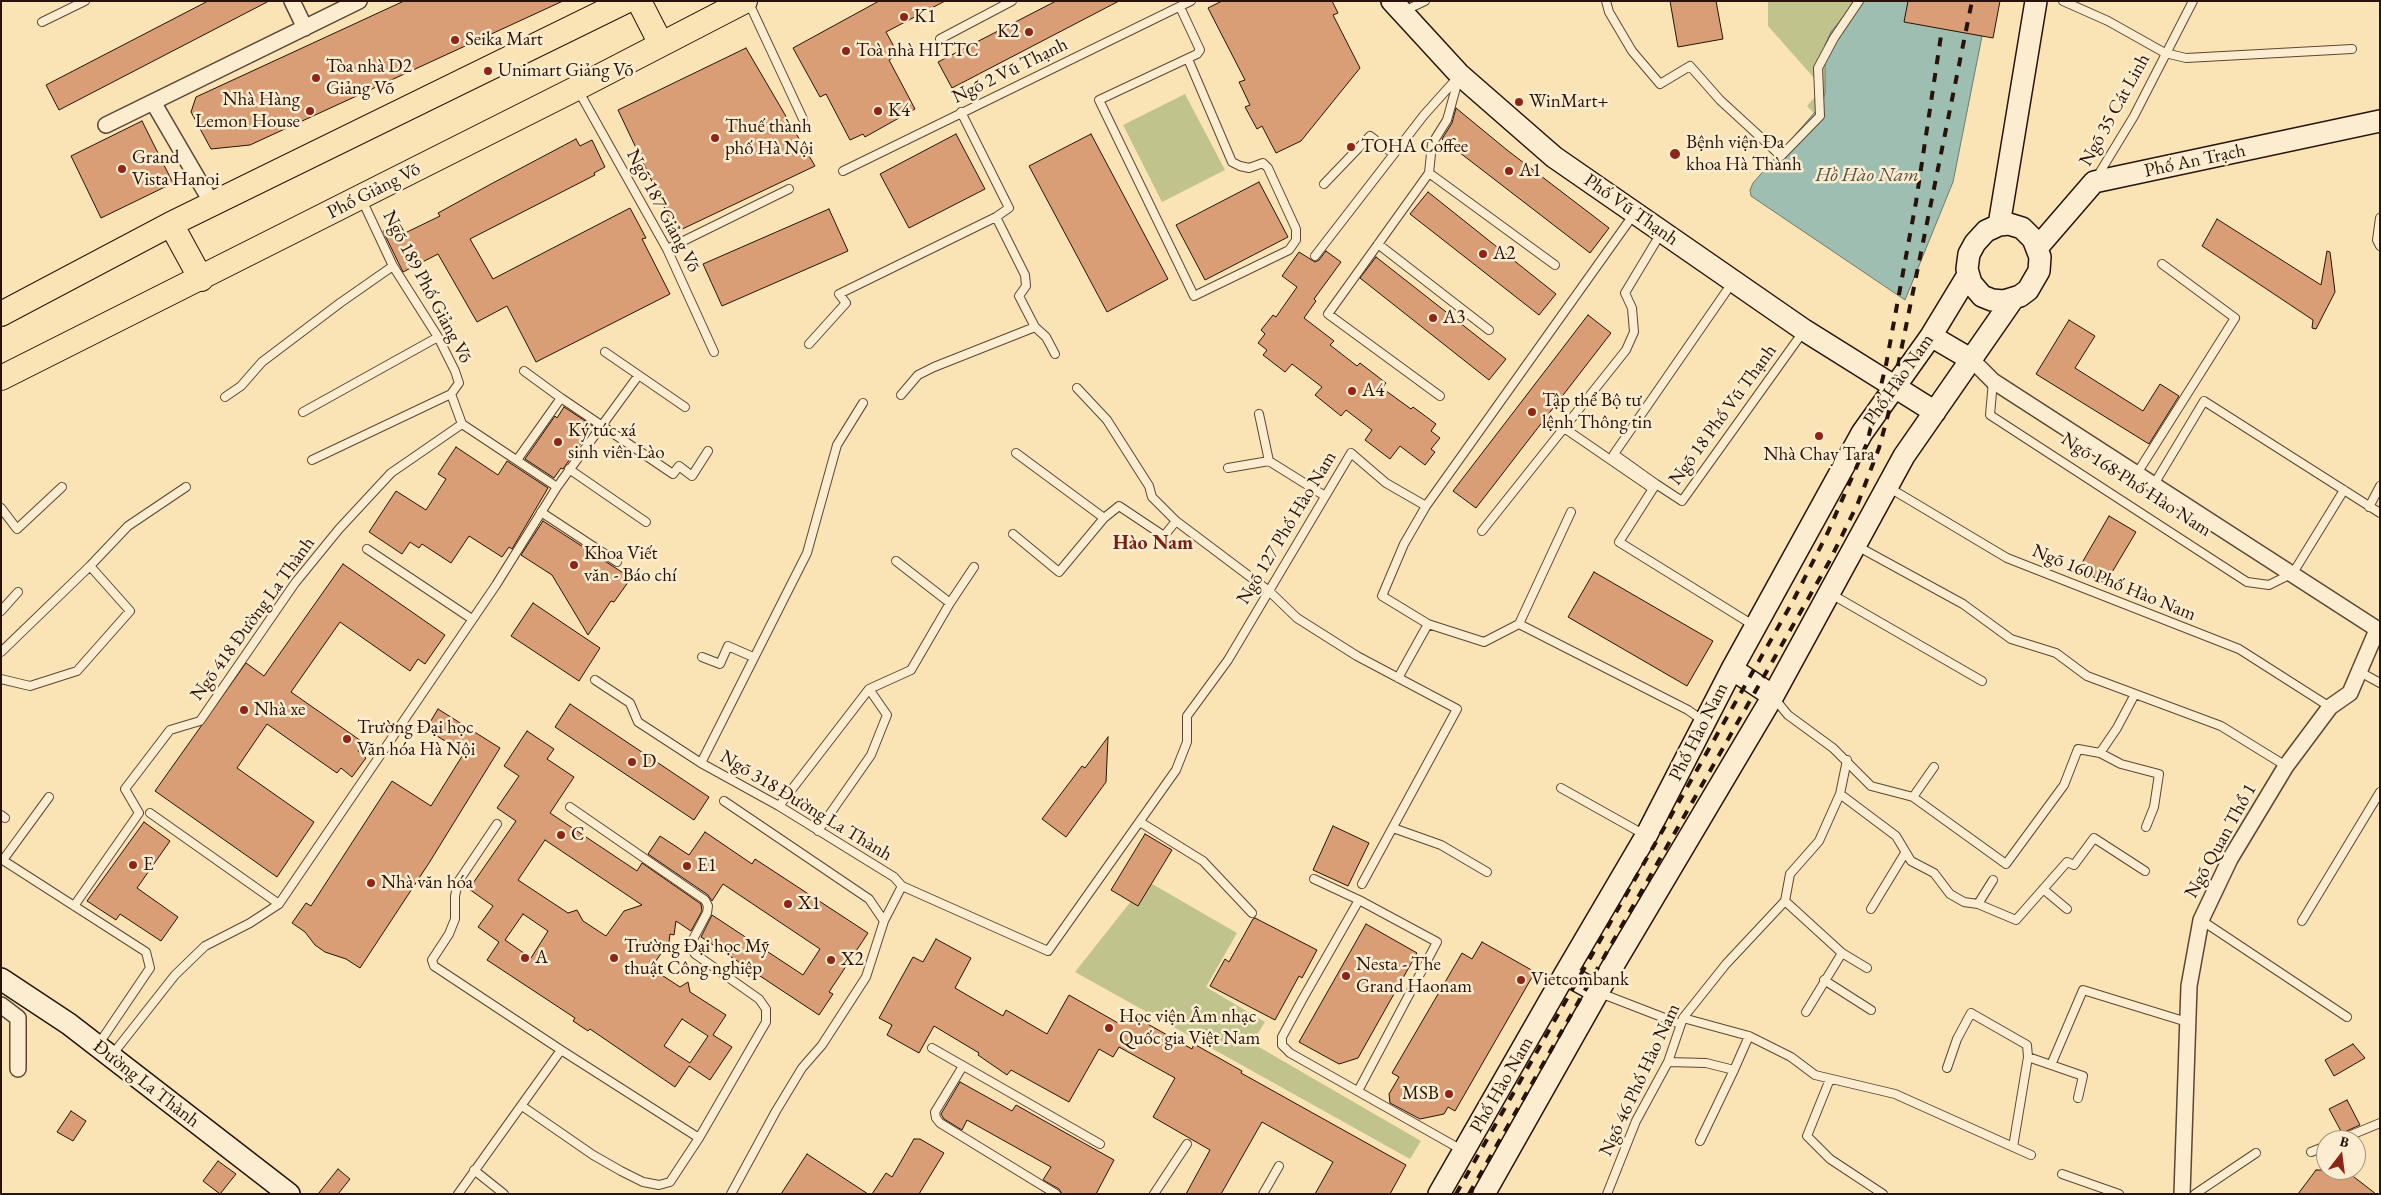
<!DOCTYPE html>
<meta charset="utf-8">
<style>
body{margin:0}
#map{position:relative;width:2381px;height:1195px;overflow:hidden;background:#fae4b6;font-family:"EB Garamond",serif}
canvas{display:block}
.frame{position:absolute;inset:0;border:2px solid #281209;pointer-events:none}
.north{position:absolute;left:2316px;top:1130px;width:50px;height:50px;box-sizing:border-box;background:#fcedd0;border:1px solid #a79580;border-radius:50%;rotate:15deg;font-size:14px;font-weight:700;line-height:20px;text-align:center;color:#281209}
.north::after{content:'';display:block;margin:auto;width:18px;height:22px;background:#8f2418;clip-path:polygon(50% 0,100% 100%,50% 72%,0 100%)}
</style>
<div id="map">
<canvas width="2381" height="1195"></canvas>
<div class="frame"></div>
<div class="north">B</div>
</div>
<script>
const g = document.querySelector('canvas').getContext('2d');
g.lineJoin = 'round';
function fillPath(path, color) {
  g.fillStyle = color;
  g.fill(path, 'evenodd');
}
function shape(rows) {
  const path = new Path2D();
  for (const r of rows) {
    path.moveTo(r[0], r[1]);
    for (let i = 2; i < r.length; i += 2) path.lineTo(r[i], r[i + 1]);
  }
  return path;
}
function stroke(path, color, width, dash) {
  g.strokeStyle = color;
  g.lineWidth = width;
  g.lineCap = dash ? 'butt' : 'round';
  g.setLineDash(dash || []);
  g.stroke(path);
}
function label(font, color, halo, rows, align = 'center') {
  g.font = font + ' "EB Garamond",serif';
  g.lineWidth = 5;
  g.setLineDash([]);
  g.textBaseline = 'middle';
  g.strokeStyle = halo;
  g.fillStyle = color;
  for (const [text, x, y, turn = 0] of rows) {
    g.save();
    g.translate(x, y);
    g.rotate((+turn || 0) * Math.PI / 180);
    g.textAlign = isNaN(turn) ? turn : align;
    if (halo) g.strokeText(text, 0, 0);
    g.fillText(text, 0, 0);
    g.restore();
  }
}
const green = shape([
 [1768,1,1856,1,1824,57,1825,94,1822,104,1814,113,1807,106,1823,88,1768,26],
 [1185,94,1225,170,1162,202,1123,125],
 [1147,881,1237,933,1206,987,1265,1022,1252,1043,1421,1141,1410,1159,1075,972]
]);
const water = shape([
 [1856,1,1989,1,1953,182,1905,300,1751,196,1750,190,1753,183,1822,104,1825,93,1825,45,1831,32,1856,1]
]);
const building = shape([
 [208,1,269,1,59,110,46,85,208,1],
 [404,1,563,1,250,145,211,149,191,112,196,97,404,1],
 [879,1,945,1,886,32,898,54,889,60,915,109,865,137,863,134,850,140,826,94,820,97,793,48,879,1],
 [1056,1,1119,1,952,88,938,62,1056,1],
 [1222,1,1332,1,1338,13,1333,15,1360,68,1301,141,1276,153,1262,126,1257,129,1245,107,1250,105,1239,82,1245,80,1208,8,1222,1],
 [1670,1,1716,1,1723,39,1678,47,1670,1],
 [1908,1,2000,1,1993,38,1904,22,1908,1],
 [746,48,815,166,676,232,618,110,746,48],
 [1456,108,1507,150,1609,228,1590,253,1442,139,1452,123,1456,108],
 [142,121,173,183,101,218,71,156,142,121],
 [956,134,985,189,909,228,880,174,956,134],
 [1091,134,1168,279,1107,312,1029,166,1091,134],
 [576,139,580,146,592,140,605,167,594,173,595,175,470,239,493,279,630,208,646,238,642,239,670,294,536,362,507,306,477,322,438,254,403,272,383,231,399,223,405,233,440,216,438,213,491,184,576,139],
 [1259,182,1288,237,1205,280,1176,225,1259,182],
 [1428,192,1556,294,1539,315,1410,214,1428,192],
 [829,209,848,251,722,306,703,264,829,209],
 [2217,219,2321,285,2327,251,2330,252,2335,292,2316,329,2312,328,2313,320,2202,246,2217,219],
 [1326,251,1341,262,1314,299,1316,301,1304,318,1334,341,1330,345,1357,366,1360,363,1386,383,1382,388,1411,409,1413,407,1436,424,1431,431,1440,438,1431,449,1435,452,1425,465,1400,446,1390,459,1365,440,1372,430,1346,410,1341,416,1315,395,1322,387,1292,364,1285,372,1263,355,1267,350,1258,343,1265,334,1261,330,1273,315,1276,317,1297,287,1282,276,1299,252,1315,262,1319,260,1326,251],
 [1376,257,1506,359,1489,380,1360,278,1376,257],
 [1588,315,1611,333,1476,508,1453,491,1588,315],
 [2069,320,2095,336,2075,368,2143,411,2160,384,2179,396,2149,444,2036,374,2069,320],
 [564,407,593,426,563,469,561,468,554,478,525,459,555,416,557,418,564,407],
 [456,447,498,475,507,461,548,488,512,549,509,547,502,557,469,536,451,563,422,544,419,548,410,542,402,554,369,532,396,491,426,510,446,479,438,474,456,447],
 [2109,516,2136,532,2105,584,2079,568,2109,516],
 [543,521,631,578,614,602,611,601,588,635,552,575,521,555,543,521],
 [343,564,445,635,425,664,418,659,410,671,340,622,291,692,364,743,358,751,366,758,352,777,341,768,337,773,267,724,237,768,314,822,277,877,155,791,246,663,264,676,343,564],
 [1594,572,1713,641,1687,686,1568,617,1594,572],
 [533,603,600,648,579,681,511,636,533,603],
 [570,704,709,797,694,820,555,727,570,704],
 [438,709,500,748,429,863,360,968,346,959,325,952,315,945,305,932,292,923,306,903,311,906,392,781,431,806,464,753,426,729,438,709],
 [527,731,554,749,547,759,574,777,550,813,637,871,642,863,701,904,702,911,691,931,676,921,674,935,670,934,669,942,651,968,680,987,688,982,690,992,726,1015,713,1035,732,1047,710,1080,689,1066,675,1087,590,1029,588,1031,573,1021,575,1018,487,960,499,942,478,927,493,906,469,889,516,821,497,808,519,776,504,766,527,731],
 [545,840,642,905,624,911,606,936,583,921,577,910,568,913,518,880,545,840],
 [523,914,548,931,531,958,505,940,523,914],
 [682,1019,708,1036,690,1063,664,1046,682,1019],
 [1108,737,1106,782,1066,837,1042,819,1082,766,1085,768,1108,737],
 [144,822,170,841,137,888,178,917,161,941,120,914,116,920,87,901,144,822],
 [1333,826,1369,843,1348,886,1313,870,1333,826],
 [705,832,752,864,755,859,868,933,829,992,833,994,819,1015,701,937,712,915,803,975,820,949,723,884,712,901,708,895,648,854,660,836,689,855,705,832],
 [1145,834,1172,850,1138,906,1111,890,1145,834],
 [1255,918,1317,950,1302,978,1299,976,1275,1020,1210,986,1225,959,1229,962,1253,919,1255,918],
 [1366,924,1417,953,1358,1058,1339,1064,1299,1042,1366,924],
 [936,939,971,958,955,988,1003,1016,1006,1010,1047,1034,1069,995,1118,1023,1121,1018,1127,1021,1130,1014,1192,1049,1194,1044,1242,1071,1241,1073,1406,1165,1390,1194,1315,1194,1333,1162,1262,1122,1221,1194,1186,1194,1210,1150,1153,1117,1175,1078,1119,1047,1113,1057,1099,1049,1069,1102,1011,1070,1007,1075,978,1055,979,1053,934,1026,919,1053,887,1035,892,1025,879,1018,913,957,923,962,936,939],
 [1482,942,1535,972,1455,1111,1448,1107,1444,1114,1420,1119,1390,1103,1389,1094,1399,1077,1392,1073,1462,953,1472,959,1482,942],
 [2353,1044,2365,1058,2334,1076,2325,1060,2353,1044],
 [960,1082,1012,1111,1016,1105,1114,1160,1096,1194,1062,1194,1059,1189,1043,1180,1051,1167,967,1120,962,1130,944,1119,941,1114,960,1082],
 [2347,1100,2360,1125,2342,1133,2329,1109,2347,1100],
 [71,1111,86,1121,73,1141,57,1132,71,1111],
 [914,1139,920,1139,944,1153,919,1194,872,1194,886,1173,892,1177,914,1139],
 [807,1154,868,1194,781,1194,807,1154],
 [218,1161,236,1174,220,1194,203,1181,218,1161],
 [338,1169,350,1179,338,1194,318,1194,338,1169],
 [2316,1170,2345,1170,2376,1194,2298,1194,2316,1170]
]);
const lane = shape([
 [748,1,803,119],
 [1606,1,1609,12,1632,51,1660,84,1690,66,1720,100,1781,156,1820,116,1818,68,1834,38,1859,1],
 [2063,1,2108,21,2165,53,2186,58,2352,49],
 [1180,7,1200,50,1197,54,1099,100,1194,296,1289,250,1296,240,1296,229,1268,168,1263,163,1249,168,1240,166,1232,162,1188,59],
 [1404,11,1425,1],
 [42,22,85,1],
 [940,39,1012,1],
 [578,90,667,249,714,352],
 [843,171,1191,1],
 [1429,173,1555,265],
 [2097,177,2134,116,2193,1],
 [1324,184,1370,136,1394,154],
 [362,200,393,266,438,337,455,371,459,383,451,394,462,424,557,487],
 [2380,218,2377,240,2380,246],
 [1378,244,1489,330],
 [667,249,789,189],
 [1315,256,1424,115,1458,77],
 [1732,283,1614,454,1656,484,1682,501,1803,332],
 [1035,327,1046,337,1055,354],
 [809,344,846,303,839,294,996,217,1009,208,961,112],
 [605,352,685,407],
 [524,371,561,398],
 [1993,381,1990,415,2247,582,2269,585,2293,573,2344,490],
 [1077,388,1107,420,1149,486,1152,497,1176,521],
 [901,395,918,375,934,367,1035,327,1019,296,1026,286,1025,275,996,217],
 [1440,396,1328,314,1429,173,1432,144,1447,120,1459,77],
 [225,397,241,386,262,362,340,303,393,266],
 [303,412,438,337],
 [1259,414,1269,461,1325,496],
 [1564,428,1653,489],
 [1016,453,1104,518,1119,506,1164,536,1176,521,1269,591,1297,618,1357,656,1457,709,1362,884],
 [312,460,451,394],
 [517,460,561,398,673,474,679,466,692,476,708,451],
 [1228,468,1269,461],
 [569,469,646,522],
 [2136,475,2235,318,2162,264],
 [1656,484,1619,542,1753,625],
 [2153,486,2204,401,2380,513],
 [1888,487,2007,558,2239,649,2330,707],
 [2369,507,2380,486],
 [1,508,17,529,62,487],
 [541,512,617,562],
 [1482,531,1626,350,1634,332,1632,308,1625,293,1661,233],
 [1013,534,1059,572,1104,518],
 [1857,546,1963,604,2011,639,2056,653,2087,676,2221,726,2286,766],
 [367,549,472,619],
 [896,561,950,603],
 [1831,594,1982,681],
 [1,611,18,592],
 [1519,624,1484,642,1428,624,1382,596,1404,544,1426,506,1634,214],
 [1519,624,1688,710,1703,721],
 [1519,624,1571,512],
 [1,652,90,566],
 [702,657,720,664,728,646,753,657],
 [2360,672,2380,683],
 [1398,678,1428,624],
 [1,679,30,686,77,671,130,611,90,566,128,526,186,487],
 [595,680,630,703,638,722,701,763,779,806,894,877,902,886,1048,951,1176,770,1187,742,1187,716,1228,660,1351,453,1386,483,1426,506],
 [1774,698,1788,715,1833,748,1871,786,1913,797,2006,864,2064,785,2078,749,2100,753,2121,764,2159,774,2154,807,2146,827],
 [2100,753,2117,728,2135,694],
 [701,763,807,553,837,445,863,403],
 [1561,788,1645,835],
 [1840,794,1896,836,1911,861,1934,873,1950,894,1964,902,1978,904,2016,920,2067,862,2074,865,2094,838,2145,871],
 [1913,797,1934,767],
 [724,801,869,899,884,921],
 [779,806,869,689,911,670,950,603,974,567],
 [150,813,279,904],
 [1,815,5,818],
 [1140,822,1203,861,1252,913],
 [497,824,458,882,455,896,455,919,449,934,432,960,434,966,561,1050,699,1138],
 [1393,828,1441,845,1487,872],
 [818,831,871,755,887,715,869,689],
 [1,859,146,952,150,968,98,1045],
 [3,860,49,797],
 [1314,879,1359,900,1302,1000,1282,1037,1282,1045,1290,1053,1462,1150],
 [2043,889,2067,909],
 [1785,901,1842,953,1806,1012],
 [1978,904,1993,880],
 [74,906,139,813,125,789,170,730,200,721,295,583,339,529,391,473,462,424],
 [1871,909,1905,853],
 [2201,920,2347,1017],
 [2302,921,2380,792],
 [1842,953,1867,968],
 [1824,980,1871,1010],
 [1600,993,1680,1024],
 [1683,1018,1749,1036,1791,1057,1815,1075,1895,1094,2031,1155],
 [932,1048,1100,1144],
 [112,1055,175,975,205,946,250,923,279,904,496,585,557,487,638,376],
 [2028,1057,2083,1076,2078,1098],
 [1668,1062,1706,1063,1734,1070,1749,1036],
 [2051,1065,2083,990,2187,1022],
 [963,1066,935,1112,936,1118,940,1123,1056,1194],
 [1947,1068,1957,1039,1971,1013,2027,1045,2028,1057,2013,1147],
 [1830,1079,1807,1136,1830,1159,1883,1194],
 [1358,1091,1437,942,1359,900],
 [522,1106,593,1155,621,1171,643,1182,659,1185,670,1182,699,1138,766,1022,766,1009,759,999,695,954,690,945,707,913,708,906,705,900,570,807],
 [2339,1140,2380,1123],
 [1700,1141,1734,1070],
 [2311,1152,2326,1146],
 [474,1170,504,1194],
 [2062,1174,2119,1194],
 [458,1194,561,1050],
 [731,1194,776,1111,802,1068,822,1045,866,977,884,921,902,886],
 [1154,1194,1187,1144],
 [1263,1194,1279,1166],
 [1607,1194,1636,1121,1668,1062,1683,1018,1726,964,1785,901,1790,874,1819,841,1840,794,1847,760],
 [2195,1194,2256,1153]
]);
const street = shape([
 [292,1,305,28],
 [153,102,213,205],
 [106,125,359,1],
 [1972,360,1993,381,2380,631],
 [1,1005,18,1018,18,1069],
 [2182,1194,2189,986,2201,920,2230,859,2286,766,2330,707,2350,693,2377,630]
]);
const secondary = shape([
 [1392,1,1460,75,1554,157,1804,330,1935,412],
 [2009,224,2022,228,2033,239,2040,257,2039,271,2028,290,2020,296,2004,301,1992,300,1982,296,1971,283,1967,269,1969,254,1975,243,1986,231,1999,225,2009,224],
 [1999,225,2036,1],
 [2037,248,2094,182,2380,121],
 [1931,336,1972,360],
 [1732,669,1773,696],
 [1565,974,1598,992],
 [1,979,69,1024,289,1194],
 [1439,1194,1565,974,1646,836,1732,669,1862,433,1931,336,1968,275],
 [1484,1194,1611,969,1773,696,1904,456,2013,299]
]);
const primary = shape([
 [639,1,661,44],
 [171,224,201,279],
 [1,314,171,224,626,1],
 [1,378,577,88,745,1]
]);
const rail = shape([
 [1456,1194,1793,601,1828,532,1867,443,1886,365,1916,202,1942,29],
 [1469,1194,1829,562,1858,503,1879,448,1888,415,1972,1]
]);
const markers = [
 [904,17,5,"#8f2418"],
 [1029,32,5,"#8f2418"],
 [455,40,5,"#8f2418"],
 [846,51,5,"#8f2418"],
 [488,71,5,"#8f2418"],
 [316,78,5,"#8f2418"],
 [1519,102,5,"#8f2418"],
 [310,111,5,"#8f2418"],
 [878,111,5,"#8f2418"],
 [715,138,5,"#8f2418"],
 [1351,147,5,"#8f2418"],
 [1675,154,6,"#8f2418"],
 [122,169,5,"#8f2418"],
 [1509,171,5,"#8f2418"],
 [1483,254,5,"#8f2418"],
 [1433,318,5,"#8f2418"],
 [1352,391,5,"#8f2418"],
 [1532,412,5,"#8f2418"],
 [1819,436,5,"#8f2418"],
 [558,442,5,"#8f2418"],
 [574,565,5,"#8f2418"],
 [244,710,5,"#8f2418"],
 [347,739,5,"#8f2418"],
 [632,762,5,"#8f2418"],
 [561,835,5,"#8f2418"],
 [133,865,5,"#8f2418"],
 [687,866,5,"#8f2418"],
 [371,883,5,"#8f2418"],
 [788,904,5,"#8f2418"],
 [525,958,5,"#8f2418"],
 [614,958,5,"#8f2418"],
 [831,960,5,"#8f2418"],
 [1346,976,5,"#8f2418"],
 [1521,980,5,"#8f2418"],
 [1109,1028,5,"#8f2418"],
 [1449,1094,5,"#8f2418"]
];
const poiNames = [
 ["K1",914,17],
 ["K2",1019,32,"right"],
 ["Seika Mart",465,40],
 ["Toà nhà HITTC",856,51],
 ["Tòa nhà D2",326,67],
 ["Giảng Võ",326,89],
 ["Unimart Giảng Võ",498,71],
 ["Nhà Hàng",300,100,"right"],
 ["Lemon House",300,122,"right"],
 ["WinMart+",1529,102],
 ["K4",888,111],
 ["Thuế thành",725,127],
 ["phố Hà Nội",725,149],
 ["Bệnh viện Đa",1686,143],
 ["khoa Hà Thành",1686,165],
 ["TOHA Coffee",1361,147],
 ["Grand",132,158],
 ["Vista Hanoi",132,180],
 ["A1",1519,171],
 ["A2",1493,254],
 ["A3",1443,318],
 ["A4",1362,391],
 ["Tập thể Bộ tư",1542,401],
 ["lệnh Thông tin",1542,423],
 ["Ký túc xá",568,431],
 ["sinh viên Lào",568,453],
 ["Nhà Chay Tara",1819,455,"center"],
 ["Khoa Viết",584,554],
 ["văn - Báo chí",584,576],
 ["Nhà xe",254,710],
 ["Trường Đại học",357,728],
 ["Văn hóa Hà Nội",357,750],
 ["D",642,762],
 ["C",571,835],
 ["E",143,865],
 ["E1",697,866],
 ["Nhà văn hóa",381,883],
 ["X1",798,904],
 ["Trường Đại học Mỹ",624,947],
 ["thuật Công nghiệp",624,969],
 ["A",535,958],
 ["X2",841,960],
 ["Nesta - The",1356,965],
 ["Grand Haonam",1356,987],
 ["Vietcombank",1531,980],
 ["Học viện Âm nhạc",1119,1017],
 ["Quốc gia Việt Nam",1119,1039],
 ["MSB",1439,1094,"right"]
];
const streetNames = [
 ["Ngõ 2 Vũ Thạnh",1010,71,-26],
 ["Ngõ 35 Cát Linh",2115,110,-61],
 ["Phố An Trạch",2195,161,-12],
 ["Phố Giảng Võ",374,191,-27],
 ["Phố Vũ Thạnh",1631,210,35],
 ["Ngõ 187 Giảng Võ",663,211,62],
 ["Ngõ 189 Phố Giảng Võ",427,287,62],
 ["Phố Hào Nam",1899,380,-55],
 ["Ngõ 18 Phố Vũ Thạnh",1723,415,-54],
 ["Ngõ 168 Phố Hào Nam",2136,485,33],
 ["Ngõ 127 Phố Hào Nam",1287,528,-59],
 ["Ngõ 160 Phố Hào Nam",2114,583,22],
 ["Ngõ 418 Đường La Thành",253,619,-54],
 ["Phố Hào Nam",1699,732,-63],
 ["Ngõ 318 Đường La Thành",806,806,31],
 ["Ngõ Quan Thổ 1",2221,841,-61],
 ["Ngõ 46 Phố Hào Nam",1640,1080,-65],
 ["Đường La Thành",146,1084,38],
 ["Phố Hào Nam",1502,1085,-60]
];
const waterNames = [
 ["Hồ Hào Nam",1867,176]
];
const neighbourhoodNames = [
 ["Hào Nam",1153,544]
];
fillPath(green, '#c0c48c');
fillPath(water, '#9fbeb2');
stroke(water, '#6f796e', 1);
fillPath(building, '#d99e75');
stroke(building, '#281209', 1);
stroke(lane, '#5c4634', 10);
stroke(street, '#5c4634', 18);
stroke(secondary, '#281209', 24);
stroke(primary, '#281209', 26);
stroke(lane, '#fcedd0', 8);
stroke(street, '#fcedd0', 15);
stroke(secondary, '#fcedd0', 21);
stroke(primary, '#fae4b6', 24);
stroke(rail, '#281209', 4, [9, 9]);
for (const [x, y, r, color] of markers) {
  const dot = new Path2D();
  dot.arc(x, y, r, 0, 2 * Math.PI);
  g.fillStyle = color;
  g.fill(dot);
  stroke(dot, '#fcedd0', 2);
}
label('19px', '#281209', '#fcedd0', poiNames, 'left');
label('19px', '#281209', '#fcedd0', streetNames);
label('italic 20px', '#524e44', '#fcedd0', waterNames);
label('bold 20px', '#7a1f14', '#fcedd0', neighbourhoodNames);
</script>
